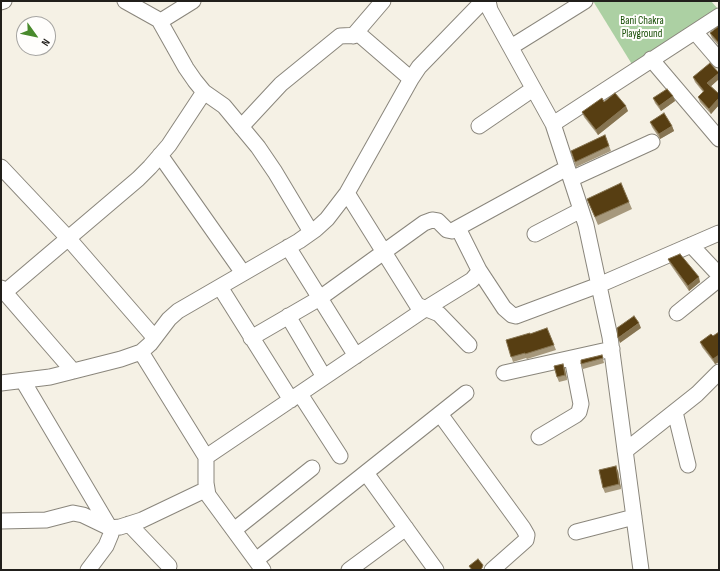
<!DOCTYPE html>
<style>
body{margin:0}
#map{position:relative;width:720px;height:571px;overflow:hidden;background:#f5f1e5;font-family:"Sofia Sans Condensed",sans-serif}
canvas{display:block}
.frame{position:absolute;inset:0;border:2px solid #211f1b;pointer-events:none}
.north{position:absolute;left:16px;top:16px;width:40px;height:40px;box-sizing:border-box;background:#fffefc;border:1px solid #a6a5a2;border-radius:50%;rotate:123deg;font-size:11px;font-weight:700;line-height:16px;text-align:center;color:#211f1b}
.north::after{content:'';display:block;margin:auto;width:14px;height:18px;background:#498a2c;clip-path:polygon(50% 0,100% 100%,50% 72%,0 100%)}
</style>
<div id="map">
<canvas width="720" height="571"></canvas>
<div class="frame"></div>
<div class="north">N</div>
</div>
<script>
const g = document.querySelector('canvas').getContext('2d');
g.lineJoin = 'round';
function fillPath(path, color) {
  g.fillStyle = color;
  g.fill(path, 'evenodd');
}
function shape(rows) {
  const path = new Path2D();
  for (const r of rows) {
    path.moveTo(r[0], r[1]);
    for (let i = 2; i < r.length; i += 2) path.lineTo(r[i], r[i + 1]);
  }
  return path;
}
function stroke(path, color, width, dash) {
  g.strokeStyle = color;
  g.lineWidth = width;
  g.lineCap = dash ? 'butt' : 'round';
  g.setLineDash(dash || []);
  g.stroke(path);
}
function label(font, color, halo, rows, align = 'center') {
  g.font = font + ' "Sofia Sans Condensed",sans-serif';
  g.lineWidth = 4;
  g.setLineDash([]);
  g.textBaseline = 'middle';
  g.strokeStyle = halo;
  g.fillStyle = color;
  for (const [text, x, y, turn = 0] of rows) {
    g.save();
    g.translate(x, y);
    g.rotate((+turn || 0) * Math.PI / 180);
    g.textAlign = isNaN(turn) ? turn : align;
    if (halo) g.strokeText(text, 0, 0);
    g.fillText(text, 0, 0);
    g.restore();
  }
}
const green = shape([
 [593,1,711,1,718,9,633,66]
]);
const minor = shape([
 [125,1,159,20,164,19,193,1],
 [488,1,490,10,553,124,586,225,610,337,641,570],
 [1,2,4,1],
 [159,20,186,68,195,81,204,92,224,106,258,147,275,172,311,232],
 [695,32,719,60],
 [353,36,383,1],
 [511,47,585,1],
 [651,59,719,139],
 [553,124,719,16],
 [479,126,533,89],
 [241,127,281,84,340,36,360,35,411,79],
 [160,155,243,273],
 [1,167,68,238,154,337],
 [571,179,652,142],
 [347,193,417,305,439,314,469,345],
 [535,234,581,210],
 [691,245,719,275],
 [288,247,356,356],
 [479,270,504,308,512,315,516,316,599,285,719,233],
 [220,287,291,400],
 [1,288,73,371],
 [5,292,138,179,150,167,169,145,204,92],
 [677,313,719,279],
 [288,316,324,377],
 [251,338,320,298,424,223,432,220,438,221,447,230,452,231,567,168],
 [141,352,206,457,206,483,208,495,263,570],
 [504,373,612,349],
 [23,381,110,528,111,534,106,546,88,570],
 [1,383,50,377,121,359,141,352,150,344,169,319,178,311,299,241,316,229,327,219,347,193,411,79,419,67,483,1],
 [300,394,340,456],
 [675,412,688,465],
 [440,414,523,528,527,535,526,540,492,570],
 [539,437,576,415,579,412,581,404,572,358],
 [625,451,697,394,719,372],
 [206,457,425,309,472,280,477,274,479,270,458,228],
 [366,473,436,570],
 [1,521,46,520,73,513,83,515,110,528,120,527,142,520,207,489],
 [129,524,169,566],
 [234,530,312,468],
 [576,532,634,517],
 [256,560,466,393],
 [349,570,406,528]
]);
const wall = shape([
 [719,26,719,46,712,38,710,33],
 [719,74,719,79,711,86,719,94,719,105,711,114,700,102,698,97,703,92,695,82,693,77],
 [673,96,675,101,661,111,655,103,653,98],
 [604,102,628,111,598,135,584,117,582,112],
 [650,122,672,126,674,131,660,139,652,127],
 [605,135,611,151,576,167,571,151],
 [587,199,629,202,632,209,598,225],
 [668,259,700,282,689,291,670,264],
 [547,328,556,350,527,359,526,358,513,362,506,340,530,334],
 [719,332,719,362,715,364,702,347,700,342,713,336],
 [602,355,604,363,583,369,581,364],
 [563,364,565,369,567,380,559,382,557,377],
 [618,471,621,489,605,493,603,488]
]);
const shadedWall = shape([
 [719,73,719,79,709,88,707,83],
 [673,96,675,101,661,111,659,106],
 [719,98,719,105,711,114,709,109],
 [626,106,628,111,598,135,596,130],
 [672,126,674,131,660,139,659,134],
 [699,277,700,282,689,291,688,286],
 [639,323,641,328,620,343,618,338],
 [719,355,719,362,715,364,713,359],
 [563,364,565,369,567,380,565,375],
 [616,466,618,471,621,489,619,484]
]);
const building = shape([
 [719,26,719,43,710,33,719,26],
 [710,63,719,73,707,83,719,94,719,98,709,109,698,97,704,91,693,77,710,63],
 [667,89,673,96,659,106,653,98,667,89],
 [615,93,626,106,596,130,582,112,602,98,604,102,615,93],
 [664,113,672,126,659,134,650,122,664,113],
 [605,135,609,146,575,162,571,151,605,135],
 [621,183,629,202,595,217,587,199,621,183],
 [680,254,699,277,688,286,668,259,680,254],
 [634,316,639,323,618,338,617,328,634,316],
 [547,328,554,345,525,354,525,353,511,357,506,340,530,333,530,334,547,328],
 [719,332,719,355,713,359,700,342,711,334,713,336,719,332],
 [602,355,603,358,581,364,581,360,602,355],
 [563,364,565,375,557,377,554,366,563,364],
 [616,466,619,484,603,488,599,470,616,466],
 [478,559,483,565,482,568,480,570,472,570,469,566,478,559]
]);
const parkNames = [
 ["Bani Chakra",642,21],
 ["Playground",642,34]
];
fillPath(green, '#acd0a3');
stroke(minor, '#8a867c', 17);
stroke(minor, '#fff', 15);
fillPath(wall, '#a6987c');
fillPath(shadedWall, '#867451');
fillPath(building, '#573e12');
stroke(building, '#867451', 1);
label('11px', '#164d04', '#fffefc', parkNames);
</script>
